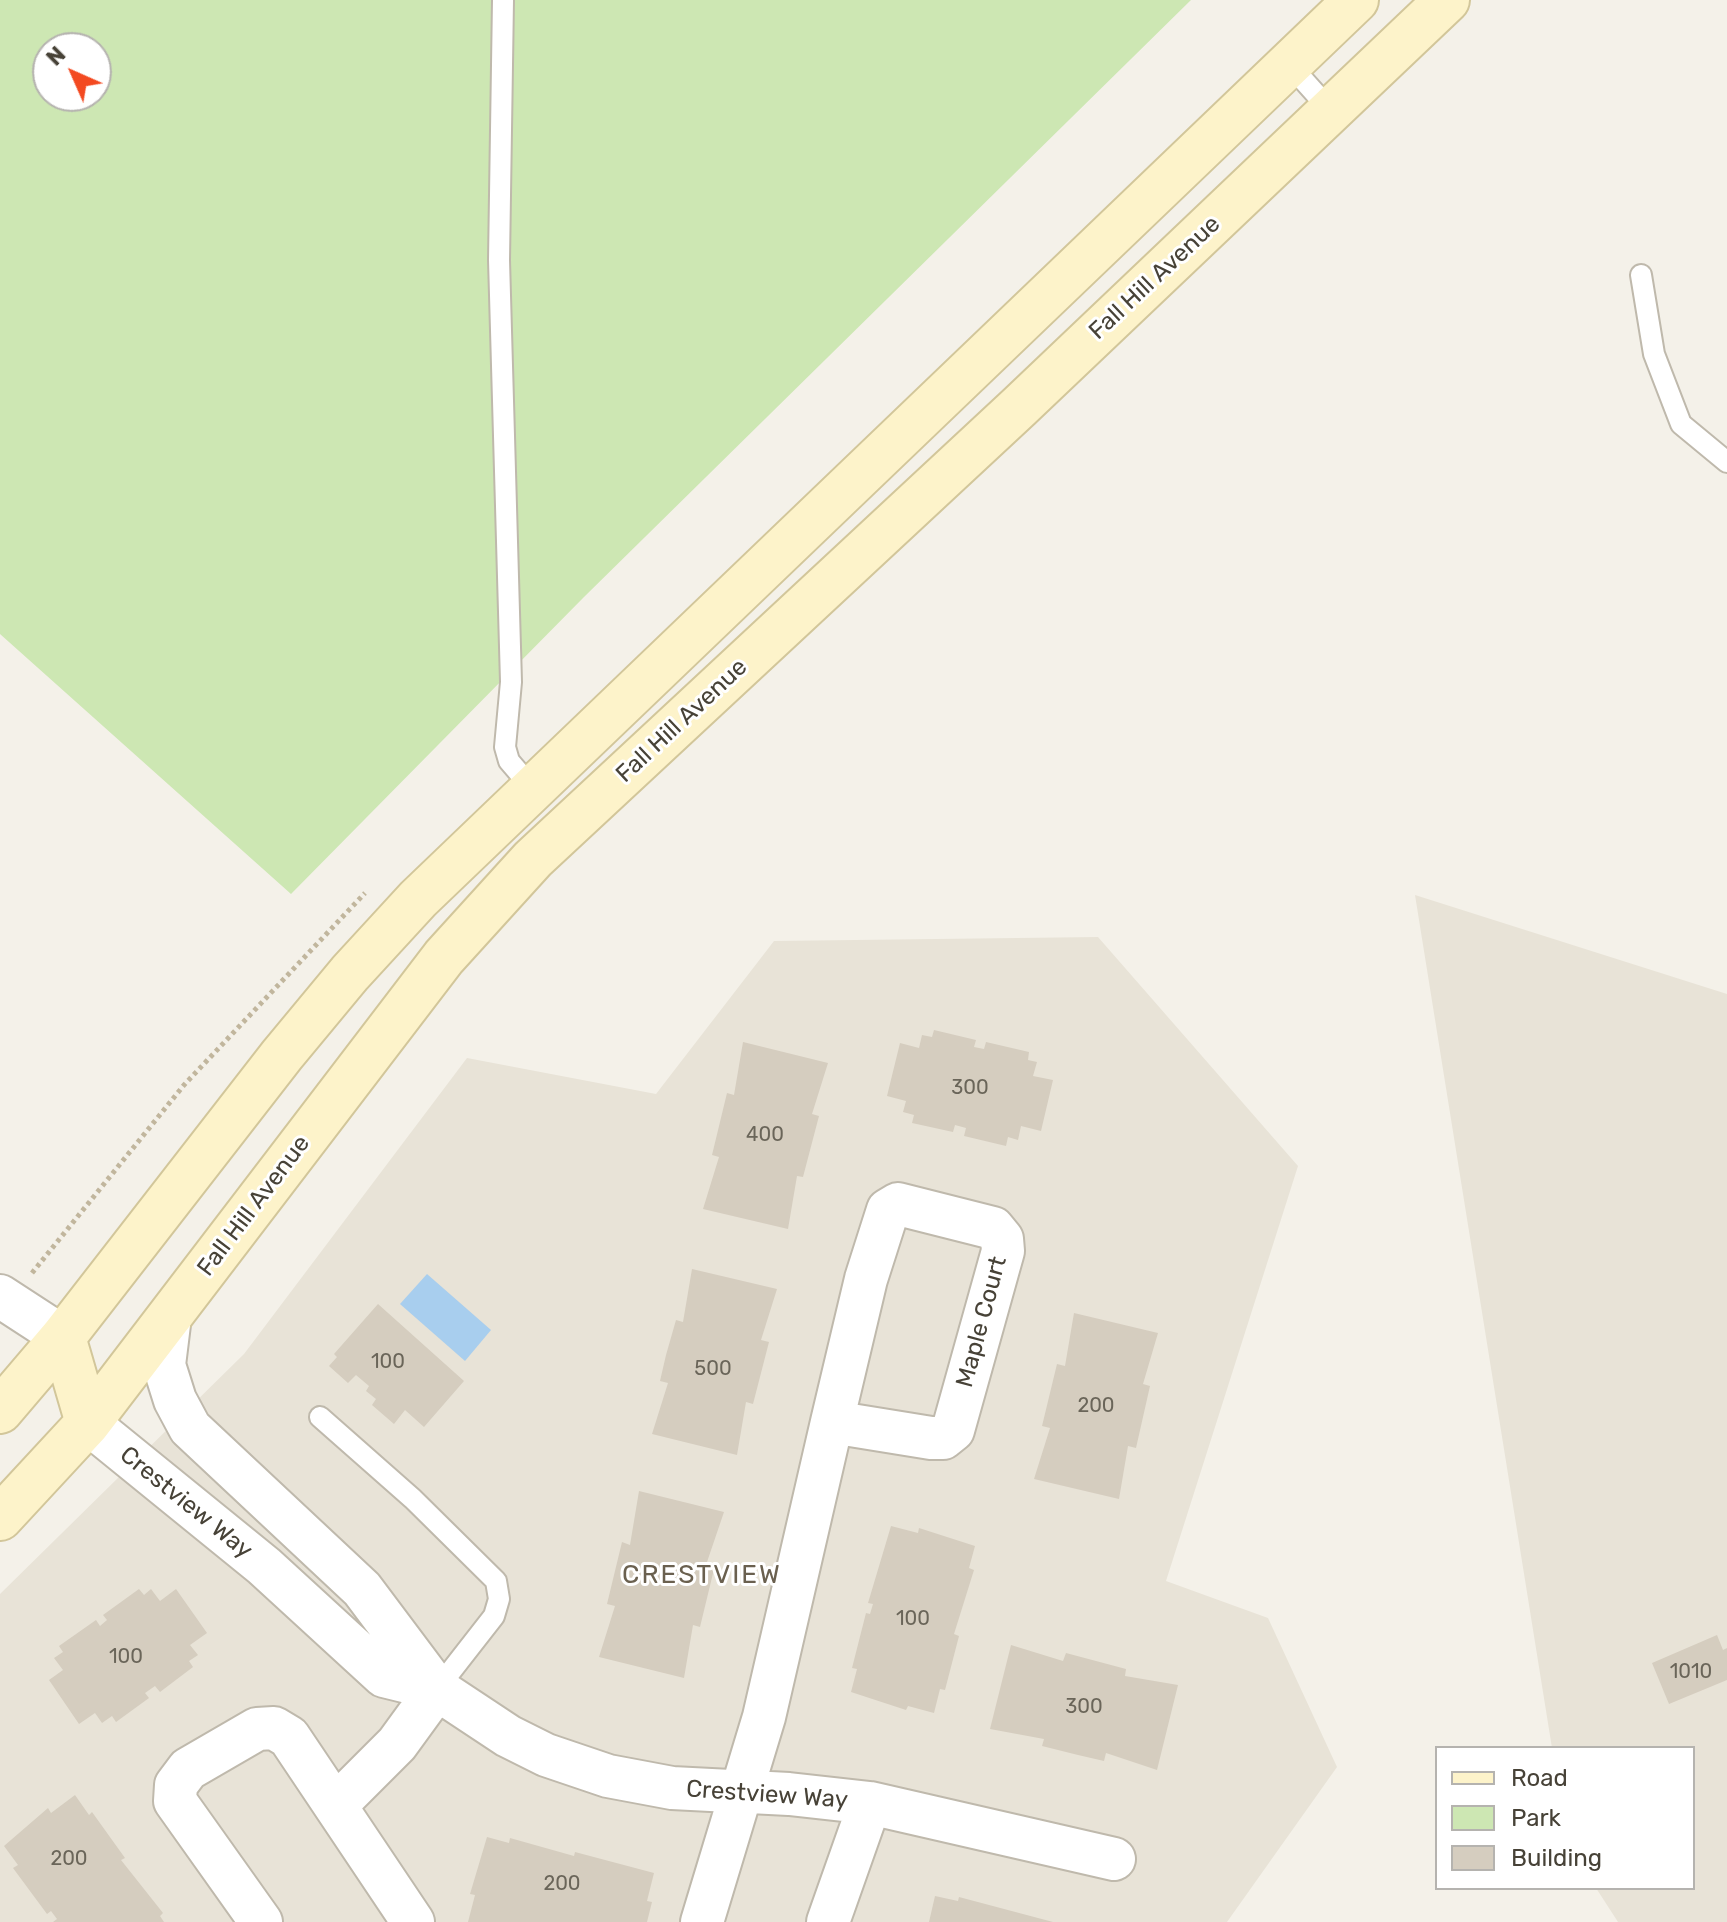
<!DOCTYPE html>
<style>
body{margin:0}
#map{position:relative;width:1727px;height:1922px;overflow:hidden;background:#f4f1e9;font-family:Rubik,sans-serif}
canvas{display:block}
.legend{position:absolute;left:1435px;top:1746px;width:260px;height:144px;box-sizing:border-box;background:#fff;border:2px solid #b5b3af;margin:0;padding:10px 14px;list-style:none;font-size:24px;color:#474237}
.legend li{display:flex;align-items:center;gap:16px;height:40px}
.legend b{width:40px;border:2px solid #b5b3af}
.north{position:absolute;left:32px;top:32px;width:80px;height:80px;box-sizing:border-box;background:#fff;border:2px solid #b5b3af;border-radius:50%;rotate:315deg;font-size:22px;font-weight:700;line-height:32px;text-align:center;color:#474237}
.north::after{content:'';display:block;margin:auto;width:28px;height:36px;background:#f34a21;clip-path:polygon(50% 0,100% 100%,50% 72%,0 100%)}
</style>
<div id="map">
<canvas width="1727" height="1922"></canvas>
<ul class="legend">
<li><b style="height:10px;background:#fdf3ca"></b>Road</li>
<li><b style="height:22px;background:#cde7b3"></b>Park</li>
<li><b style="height:22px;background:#d5cdbf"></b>Building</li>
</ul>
<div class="north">N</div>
</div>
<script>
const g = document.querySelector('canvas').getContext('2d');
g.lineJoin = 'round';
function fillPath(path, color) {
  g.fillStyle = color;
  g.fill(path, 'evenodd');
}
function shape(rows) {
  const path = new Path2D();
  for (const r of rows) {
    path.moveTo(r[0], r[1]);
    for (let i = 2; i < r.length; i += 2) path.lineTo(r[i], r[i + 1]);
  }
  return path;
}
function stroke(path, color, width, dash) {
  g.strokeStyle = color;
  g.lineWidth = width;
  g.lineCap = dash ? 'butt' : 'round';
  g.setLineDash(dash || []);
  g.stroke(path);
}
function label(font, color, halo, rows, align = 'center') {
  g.font = font + ' Rubik,sans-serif';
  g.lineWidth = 6;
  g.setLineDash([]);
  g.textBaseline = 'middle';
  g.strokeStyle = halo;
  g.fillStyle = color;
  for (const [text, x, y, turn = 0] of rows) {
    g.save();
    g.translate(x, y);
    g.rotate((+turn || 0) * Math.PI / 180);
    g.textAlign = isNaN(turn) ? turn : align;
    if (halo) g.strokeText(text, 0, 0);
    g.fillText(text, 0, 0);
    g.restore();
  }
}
const residential = shape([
 [1415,895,1727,994,1727,1922,1618,1922,1596,1888,1693,1888,1693,1748,1552,1748],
 [1098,937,1298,1166,1166,1581,1268,1618,1337,1767,1227,1922,0,1922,0,1594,244,1354,467,1058,656,1094,774,941]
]);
const green = shape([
 [0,0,1191,0,584,597,291,894,0,634],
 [48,48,96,48,96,96,48,96]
]);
const water = shape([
 [427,1274,491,1330,465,1361,400,1304]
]);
const building = shape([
 [934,1030,976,1040,974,1047,984,1049,986,1042,1029,1052,1028,1060,1037,1062,1033,1076,1053,1080,1041,1131,1021,1126,1018,1140,1008,1137,1006,1146,964,1136,966,1128,955,1125,953,1132,912,1123,914,1115,903,1112,906,1101,887,1096,900,1043,919,1048,922,1035,932,1037],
 [743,1042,828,1063,812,1114,819,1116,803,1177,797,1176,788,1229,703,1209,719,1157,712,1155,727,1093,734,1095],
 [692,1269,777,1289,761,1340,769,1342,753,1404,746,1402,737,1455,652,1434,668,1383,660,1381,666,1355,676,1320,683,1322],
 [378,1304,464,1381,424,1427,405,1410,394,1424,372,1405,376,1399,366,1391,369,1386,356,1375,348,1383,329,1366,337,1357,334,1354],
 [1074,1313,1158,1333,1143,1384,1150,1386,1136,1448,1128,1446,1119,1499,1034,1479,1050,1428,1042,1426,1057,1364,1065,1366],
 [639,1491,724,1512,707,1562,715,1565,700,1627,693,1625,684,1678,599,1657,615,1606,607,1604,622,1542,630,1545],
 [891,1526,918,1533,919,1528,975,1546,969,1568,974,1570,954,1634,959,1636,945,1690,940,1689,934,1713,908,1706,906,1710,851,1692,857,1669,852,1668,866,1613,870,1614,873,1604,868,1603],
 [139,1589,144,1595,151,1589,160,1601,176,1589,207,1633,190,1645,198,1655,189,1661,193,1667,160,1692,155,1686,145,1693,149,1698,116,1722,112,1716,102,1723,95,1713,79,1724,49,1680,63,1670,54,1658,63,1652,59,1646,96,1620,100,1626,107,1620,103,1615],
 [1717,1635,1723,1650,1727,1648,1727,1680,1669,1704,1652,1663],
 [1011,1645,1063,1661,1066,1653,1126,1669,1125,1676,1178,1685,1157,1770,1106,1753,1104,1761,1078,1755,1042,1746,1044,1739,990,1729],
 [75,1795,89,1815,92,1812,125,1858,121,1860,163,1913,160,1916,164,1922,53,1922,57,1919,51,1911,47,1914,13,1868,18,1865,4,1846,48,1808,51,1813],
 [487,1837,509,1843,510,1838,574,1856,575,1852,654,1873,647,1901,652,1902,647,1922,468,1922,475,1895,470,1894],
 [935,1896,958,1901,959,1897,1053,1922,929,1922]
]);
const path = shape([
 [32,1273,184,1085,365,893]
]);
const service = shape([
 [503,0,499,260,511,682,505,747,509,761,533,789],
 [1289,64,1332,112],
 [1641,275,1654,354,1681,424,1727,462],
 [320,1417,413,1499,496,1581,499,1599,494,1616,437,1689]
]);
const minor = shape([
 [0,1296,63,1337],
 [170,1316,164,1365,175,1400,190,1428,362,1589,437,1689,508,1736,546,1755,608,1776,672,1788,789,1794,870,1803,1114,1859],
 [88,1423,264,1566,384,1676,437,1689],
 [336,1805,397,1744,437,1689],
 [261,1922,175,1801,176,1785,188,1769,257,1729,274,1728,289,1737,413,1922],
 [702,1922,764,1717,832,1422,866,1279,888,1210,898,1204,993,1228,1002,1239,1003,1251,953,1430,943,1438,931,1438,832,1422],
 [828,1922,870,1803]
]);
const secondary = shape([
 [63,1337,88,1423],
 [0,1411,63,1337,282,1055,350,973,418,899,1356,0],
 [0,1518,88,1423,444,957,533,859,1019,407,1447,0]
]);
const numberNames = [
 ["300",970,1088],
 ["400",765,1135],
 ["100",388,1362],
 ["500",713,1369],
 ["200",1096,1406],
 ["100",913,1619],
 ["100",126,1657],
 ["1010",1691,1672],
 ["300",1084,1707],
 ["200",69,1859],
 ["200",562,1884]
];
const streetNames = [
 ["Fall Hill Avenue",1155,278,-43],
 ["Fall Hill Avenue",682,721,-43],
 ["Fall Hill Avenue",254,1206,-53],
 ["Maple Court",982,1322,-75],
 ["Crestview Way",186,1503,39],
 ["Crestview Way",767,1795,4]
];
const neighbourhoodNames = [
 ["CRESTVIEW",702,1575]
];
fillPath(residential, '#e8e3d7');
fillPath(green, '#cde7b3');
fillPath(water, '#a8ceee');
fillPath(building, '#d5cdbf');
stroke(service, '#bfb9ac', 24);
stroke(minor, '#bfb9ac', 46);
stroke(secondary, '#d2c69a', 48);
stroke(path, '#c1b69d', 5, [4, 4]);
stroke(service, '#fff', 20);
stroke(minor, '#fff', 42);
stroke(secondary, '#fdf3ca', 44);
label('20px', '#6a6559', null, numberNames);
label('24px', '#474237', '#fff', streetNames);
g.letterSpacing = '2px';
label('26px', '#6a604f', '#fff', neighbourhoodNames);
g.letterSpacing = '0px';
</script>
